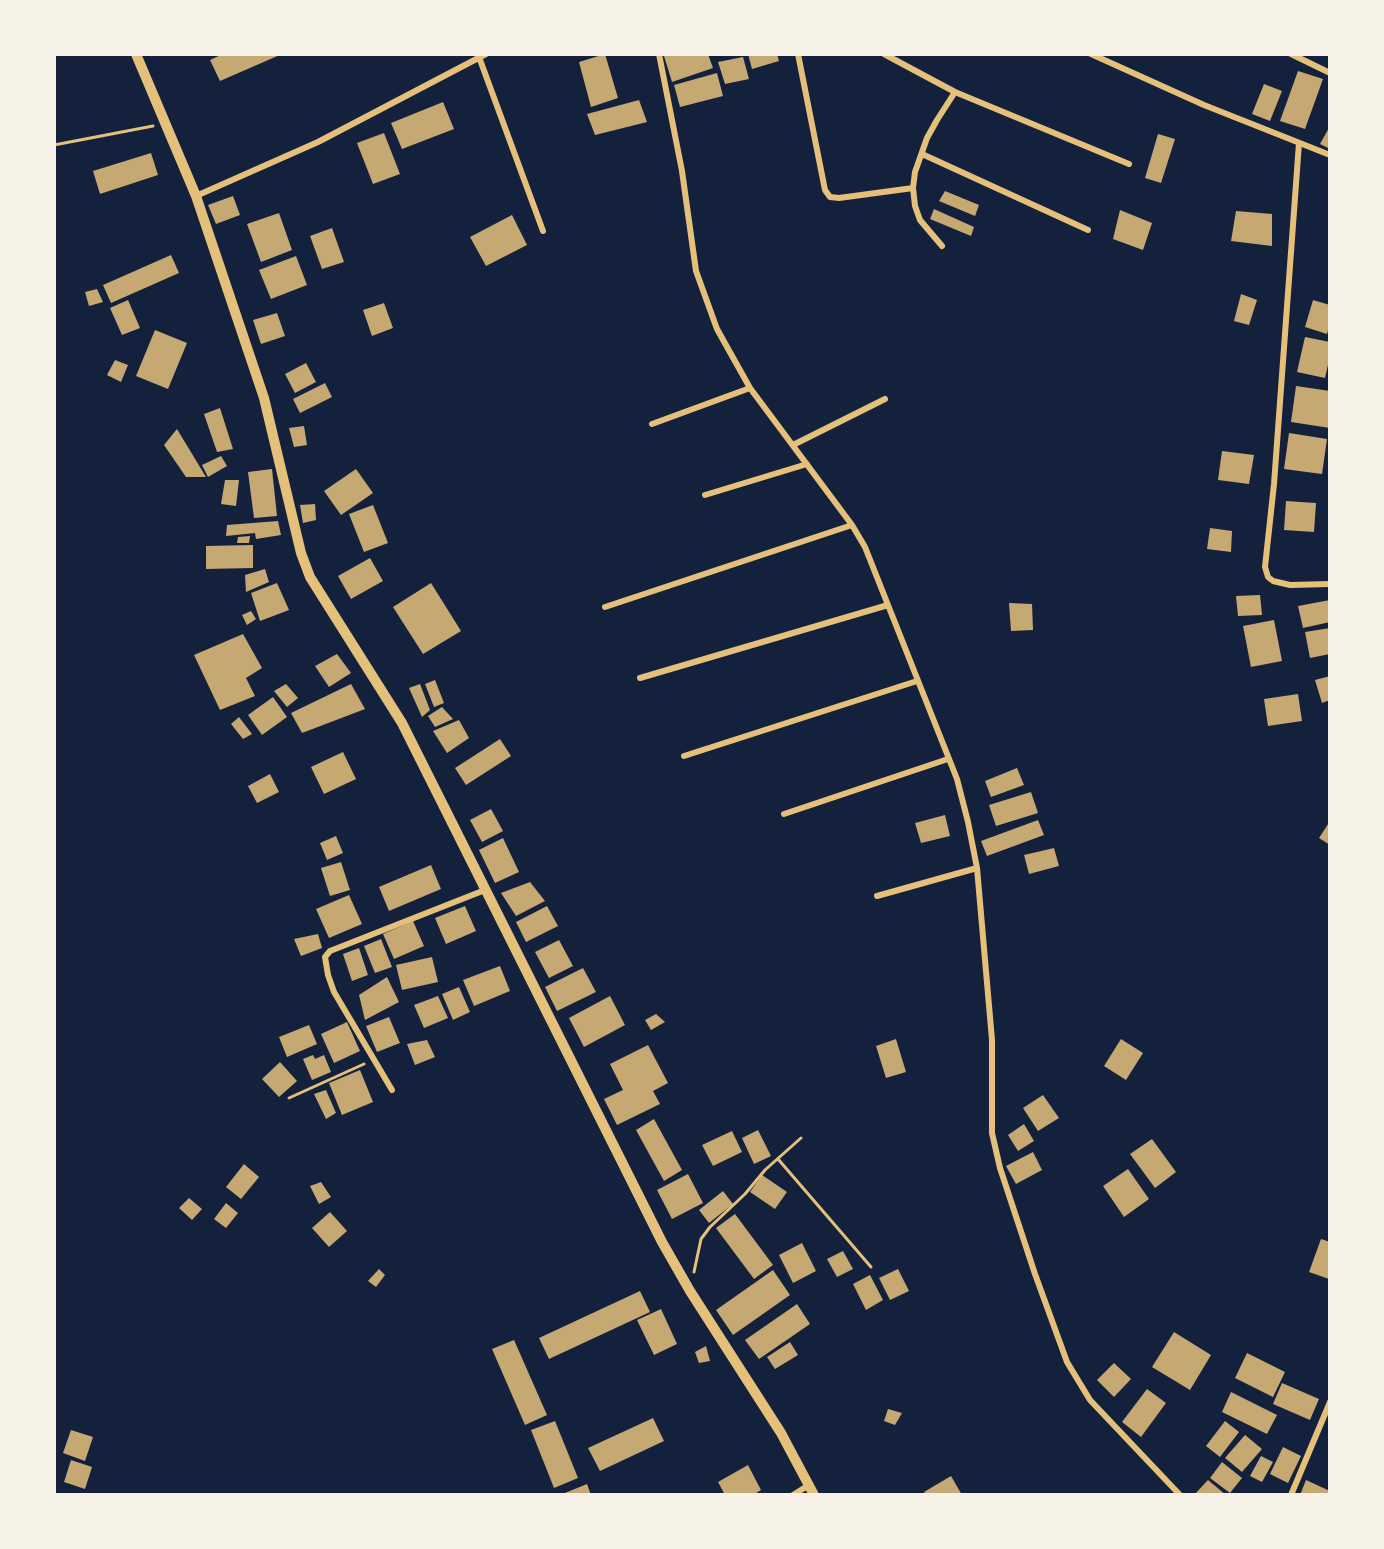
<!DOCTYPE html>
<style>
body{margin:0}
#map{position:relative;width:1384px;height:1549px;overflow:hidden;background:#14213d;font-family:Commissioner,sans-serif}
canvas{display:block}
.frame{position:absolute;inset:0;border:56px solid #f6f1e7;pointer-events:none}
</style>
<div id="map">
<canvas width="1384" height="1549"></canvas>
<div class="frame"></div>
</div>
<script>
const g = document.querySelector('canvas').getContext('2d');
g.lineJoin = 'round';
function fillPath(path, color) {
  g.fillStyle = color;
  g.fill(path, 'evenodd');
}
function shape(rows) {
  const path = new Path2D();
  for (const r of rows) {
    path.moveTo(r[0], r[1]);
    for (let i = 2; i < r.length; i += 2) path.lineTo(r[i], r[i + 1]);
  }
  return path;
}
function stroke(path, color, width, dash) {
  g.strokeStyle = color;
  g.lineWidth = width;
  g.lineCap = dash ? 'butt' : 'round';
  g.setLineDash(dash || []);
  g.stroke(path);
}
const building = shape([
 [223,54,282,54,220,81,210,60],
 [605,54,618,98,591,107,579,62],
 [671,54,708,54,713,68,672,82,664,56],
 [748,54,777,54,779,61,752,69],
 [743,57,749,79,725,84,718,62],
 [1298,71,1323,79,1305,129,1280,121],
 [717,73,723,96,680,107,674,85],
 [1264,84,1282,91,1270,121,1252,114],
 [639,100,647,122,595,135,587,114],
 [443,102,454,129,402,149,391,123],
 [1330,126,1330,149,1320,144],
 [384,133,400,174,373,184,357,143],
 [1158,134,1175,139,1161,183,1145,178],
 [151,153,158,175,100,194,93,171],
 [945,191,979,205,975,216,939,201],
 [233,196,240,215,216,224,208,205],
 [934,209,974,227,971,236,930,219],
 [1120,210,1152,223,1143,250,1113,239],
 [1236,211,1272,214,1272,246,1231,241],
 [279,213,292,250,261,262,247,224],
 [512,215,527,245,486,266,470,237],
 [332,228,344,262,322,269,310,236],
 [171,255,179,273,111,303,103,285],
 [296,256,307,285,271,299,259,270],
 [97,289,103,302,89,306,85,292],
 [1241,294,1257,300,1249,325,1234,321],
 [128,300,140,328,122,335,110,308],
 [1313,300,1330,305,1330,323,1327,334,1305,327],
 [384,303,393,328,372,336,363,310],
 [277,313,285,336,261,344,253,320],
 [155,330,187,343,168,389,136,376],
 [1305,337,1330,342,1330,356,1325,378,1297,372],
 [115,360,128,365,121,382,107,375],
 [306,363,316,382,295,393,285,374],
 [325,383,332,397,300,413,293,399],
 [1296,386,1330,391,1330,428,1291,422],
 [220,408,233,449,217,452,204,414],
 [304,426,307,445,294,447,289,428],
 [177,429,206,477,186,477,164,445],
 [1289,433,1327,439,1322,474,1284,469],
 [1222,451,1254,455,1249,484,1218,480],
 [221,456,227,466,208,477,202,465],
 [272,469,277,516,254,518,248,472],
 [356,469,373,493,341,515,324,491],
 [225,480,239,480,236,506,221,504],
 [1286,501,1316,503,1314,532,1284,530],
 [315,504,316,520,303,523,300,505],
 [373,505,388,543,364,552,349,514],
 [278,521,281,535,256,539,255,533,226,536,227,525],
 [1210,528,1232,531,1231,552,1207,549],
 [250,536,249,543,237,543,238,537],
 [253,545,253,568,206,569,206,546],
 [370,558,383,581,351,599,338,576],
 [265,569,269,582,246,592,245,575],
 [277,583,289,610,260,621,251,593],
 [431,583,461,631,423,654,393,607],
 [1260,595,1262,615,1238,616,1236,596],
 [1330,600,1330,622,1303,628,1298,606],
 [1009,603,1032,604,1033,630,1011,631],
 [251,611,256,619,247,625,242,615],
 [1274,620,1282,661,1251,667,1243,626],
 [1330,628,1330,654,1310,658,1305,632],
 [243,634,262,668,246,678,255,696,220,710,194,655],
 [337,654,351,673,329,687,315,666],
 [1330,676,1330,700,1322,703,1315,680],
 [435,680,444,703,434,707,425,684],
 [286,684,298,698,287,707,274,691],
 [351,684,365,709,302,733,291,713],
 [420,684,430,710,422,717,409,688],
 [1298,694,1302,721,1268,726,1264,699],
 [273,697,287,717,262,735,248,715],
 [442,707,453,719,435,727,428,716],
 [239,717,252,734,243,739,231,724],
 [459,720,469,738,447,753,433,731],
 [500,739,511,756,466,785,455,768],
 [343,752,356,779,324,794,311,767],
 [1017,768,1024,785,991,797,985,781],
 [270,774,279,792,257,803,248,786],
 [1031,792,1038,813,996,826,989,805],
 [491,809,503,831,482,842,470,820],
 [945,815,950,836,921,843,915,823],
 [1038,820,1044,835,987,856,981,841],
 [1330,821,1330,845,1319,838],
 [336,836,343,853,327,860,320,843],
 [503,838,519,872,495,883,479,850],
 [1054,848,1059,866,1029,874,1024,855],
 [341,862,350,890,330,896,321,868],
 [431,865,441,889,389,911,379,887],
 [530,882,545,901,516,916,501,893],
 [349,895,362,924,329,938,316,909],
 [465,906,476,931,446,944,435,918],
 [547,906,558,926,526,942,516,922],
 [413,921,424,946,394,959,383,934],
 [318,934,322,948,301,956,294,939],
 [381,939,392,967,375,973,364,946],
 [559,940,573,966,549,978,535,952],
 [359,948,368,975,352,981,343,954],
 [432,957,438,982,402,990,396,965],
 [500,966,510,991,474,1006,463,980],
 [583,968,596,992,557,1011,545,987],
 [387,977,399,1002,365,1020,359,995],
 [459,987,470,1012,453,1020,442,994],
 [438,996,448,1018,424,1028,414,1005],
 [610,996,625,1025,584,1047,569,1018],
 [656,1014,665,1022,651,1030,645,1020],
 [389,1017,400,1043,377,1052,366,1026],
 [347,1022,360,1051,334,1063,321,1034],
 [309,1025,317,1044,287,1057,279,1037],
 [896,1039,906,1072,886,1078,876,1046],
 [1121,1039,1143,1053,1126,1080,1104,1066],
 [427,1040,435,1057,415,1065,407,1044],
 [648,1045,668,1083,653,1091,660,1104,617,1125,604,1099,623,1090,610,1064],
 [313,1055,315,1059,324,1055,331,1072,312,1080,303,1059],
 [280,1062,297,1081,279,1097,262,1079],
 [360,1070,373,1102,342,1115,329,1083],
 [326,1090,336,1113,326,1119,314,1094],
 [1043,1095,1059,1118,1038,1131,1023,1108],
 [654,1119,682,1170,664,1181,636,1130],
 [1024,1124,1034,1141,1018,1151,1008,1135],
 [758,1130,771,1156,754,1164,742,1138],
 [732,1131,742,1152,713,1166,702,1145],
 [1152,1139,1176,1172,1155,1188,1130,1154],
 [1033,1152,1042,1170,1016,1184,1006,1166],
 [244,1164,259,1177,241,1199,226,1187],
 [1128,1169,1149,1199,1124,1217,1103,1186],
 [688,1174,703,1203,672,1219,657,1190],
 [762,1175,787,1192,775,1209,750,1192],
 [321,1182,331,1197,319,1204,310,1186],
 [723,1191,733,1204,709,1223,699,1210],
 [189,1198,202,1209,192,1220,179,1208],
 [226,1203,238,1213,226,1228,214,1219],
 [330,1212,347,1231,329,1247,312,1228],
 [735,1214,773,1265,754,1279,716,1228],
 [1321,1239,1330,1242,1329,1279,1309,1272],
 [802,1243,816,1271,793,1283,779,1255],
 [843,1251,853,1269,837,1277,827,1259],
 [379,1269,385,1275,376,1287,368,1281],
 [898,1269,909,1291,890,1300,879,1278],
 [773,1270,790,1295,733,1335,716,1310],
 [870,1275,883,1300,866,1310,853,1284],
 [640,1291,650,1312,549,1359,539,1338],
 [797,1304,810,1324,759,1359,745,1340],
 [661,1309,677,1344,654,1355,637,1320],
 [1174,1332,1211,1355,1190,1390,1152,1367],
 [514,1340,547,1415,525,1425,492,1349],
 [790,1342,798,1355,775,1369,767,1357],
 [706,1346,710,1361,699,1363,695,1352],
 [1247,1353,1285,1372,1273,1397,1235,1378],
 [1114,1363,1131,1379,1114,1397,1097,1380],
 [1282,1383,1319,1399,1310,1420,1273,1404],
 [1147,1389,1166,1403,1141,1437,1122,1422],
 [1231,1392,1277,1415,1267,1434,1222,1412],
 [888,1409,902,1413,895,1425,884,1421],
 [653,1418,664,1441,600,1471,588,1448],
 [555,1421,578,1478,554,1488,531,1430],
 [1225,1421,1239,1432,1220,1457,1206,1446],
 [71,1430,93,1437,85,1461,63,1453],
 [1245,1435,1262,1449,1242,1472,1225,1458],
 [1283,1447,1301,1456,1288,1483,1270,1474],
 [1261,1456,1273,1462,1262,1482,1250,1476],
 [71,1460,92,1467,85,1489,64,1482],
 [1222,1462,1242,1478,1230,1493,1210,1478],
 [748,1465,761,1490,753,1495,725,1495,718,1482],
 [951,1476,962,1495,926,1495,924,1492],
 [1208,1480,1226,1495,1195,1494],
 [1306,1480,1330,1491,1330,1495,1300,1495],
 [587,1484,591,1495,560,1495]
]);
const path = shape([
 [54,145,153,126],
 [289,1098,364,1064],
 [778,1159,871,1267],
 [694,1272,701,1239,710,1227,745,1194,765,1170,801,1138]
]);
const minor = shape([
 [659,54,682,171,696,271,717,329,750,388,852,525,865,547,957,779,968,822,977,868,992,1040,992,1133,1000,1168,1035,1274,1067,1362,1090,1400,1180,1495],
 [798,54,825,190,830,197,839,198,913,188],
 [884,54,955,92,937,120,927,138,915,172,913,188,915,206,920,220,942,246],
 [1091,54,1204,105,1330,155],
 [1291,54,1330,73],
 [479,57,543,231],
 [955,92,1129,164],
 [1299,143,1274,484,1265,567,1268,577,1273,581,1290,585,1330,584],
 [922,154,1088,230],
 [196,196,318,142,486,54],
 [652,424,750,388],
 [793,445,885,399],
 [705,495,807,464],
 [605,607,852,525],
 [640,678,888,605],
 [684,756,917,681],
 [784,814,948,759],
 [877,896,977,868],
 [392,1090,334,992,328,975,325,957,330,951,485,890],
 [793,1495,809,1485],
 [1291,1495,1330,1402]
]);
const secondary = shape([
 [136,54,196,196,264,398,301,553,310,577,402,723,662,1242,690,1291,781,1433,814,1495]
]);
fillPath(building, '#c6a872');
stroke(path, '#e5c07b', 3);
stroke(minor, '#e5c07b', 6);
stroke(secondary, '#e5c07b', 10);
</script>
